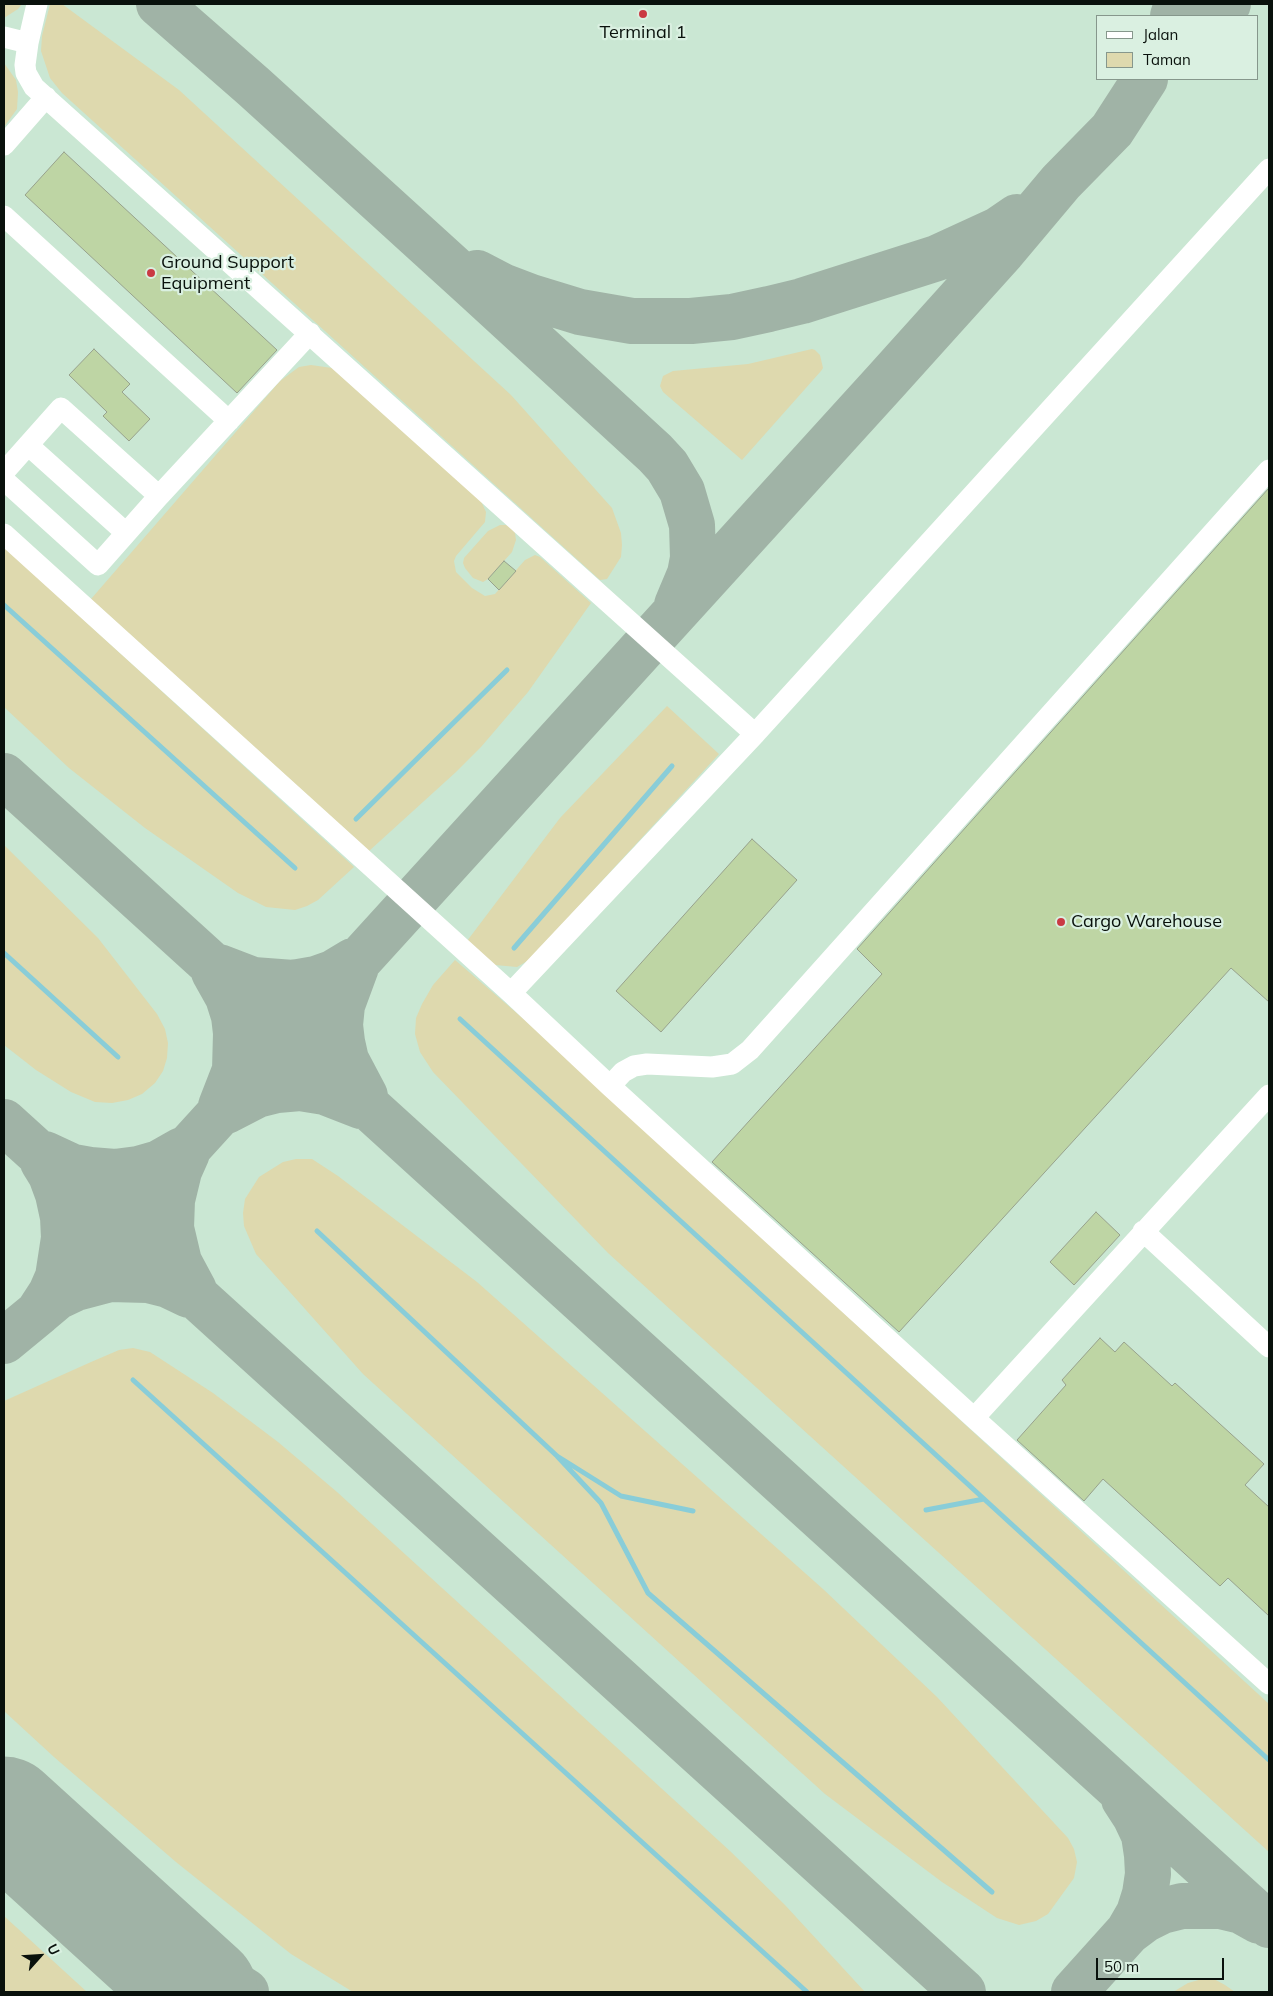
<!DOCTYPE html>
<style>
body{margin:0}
#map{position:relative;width:1273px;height:1996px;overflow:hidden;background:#daf0e1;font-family:Mulish,sans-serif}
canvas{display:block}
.frame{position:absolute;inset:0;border:5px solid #09110c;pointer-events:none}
.legend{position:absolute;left:1096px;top:15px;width:162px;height:65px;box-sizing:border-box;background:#daf0e1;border:1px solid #86978c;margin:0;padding:6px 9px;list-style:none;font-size:15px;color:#09110c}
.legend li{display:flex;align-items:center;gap:10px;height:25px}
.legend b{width:25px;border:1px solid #86978c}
.north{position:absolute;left:15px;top:1931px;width:50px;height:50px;-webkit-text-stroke:4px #daf0e1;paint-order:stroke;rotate:64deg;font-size:14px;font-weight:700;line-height:20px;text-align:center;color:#09110c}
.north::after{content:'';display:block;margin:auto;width:18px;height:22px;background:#09110c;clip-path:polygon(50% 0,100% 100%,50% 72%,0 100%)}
.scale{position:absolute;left:1096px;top:1958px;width:128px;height:22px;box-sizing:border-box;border:2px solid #09110c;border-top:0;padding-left:6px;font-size:15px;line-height:18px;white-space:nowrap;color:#09110c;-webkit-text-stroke:4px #daf0e1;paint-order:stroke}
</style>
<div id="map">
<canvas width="1273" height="1996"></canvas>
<div class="frame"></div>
<ul class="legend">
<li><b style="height:6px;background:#fff"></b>Jalan</li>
<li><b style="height:14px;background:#ded9ae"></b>Taman</li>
</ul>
<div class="north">U</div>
<div class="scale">50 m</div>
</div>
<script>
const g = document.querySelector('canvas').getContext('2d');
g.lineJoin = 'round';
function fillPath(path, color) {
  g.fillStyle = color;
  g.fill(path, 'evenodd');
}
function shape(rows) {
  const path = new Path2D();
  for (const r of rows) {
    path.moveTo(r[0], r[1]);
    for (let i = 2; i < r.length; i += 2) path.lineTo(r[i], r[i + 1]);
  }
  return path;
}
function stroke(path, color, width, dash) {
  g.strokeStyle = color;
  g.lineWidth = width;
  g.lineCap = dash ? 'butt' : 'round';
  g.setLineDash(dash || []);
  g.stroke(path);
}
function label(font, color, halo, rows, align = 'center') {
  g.font = font + ' Mulish,sans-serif';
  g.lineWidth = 4.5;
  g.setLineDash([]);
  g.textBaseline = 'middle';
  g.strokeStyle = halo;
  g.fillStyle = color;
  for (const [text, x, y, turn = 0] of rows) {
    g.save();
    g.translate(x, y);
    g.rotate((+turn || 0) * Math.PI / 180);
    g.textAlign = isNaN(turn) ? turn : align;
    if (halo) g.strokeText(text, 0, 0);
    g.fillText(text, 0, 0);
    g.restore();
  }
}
const built = shape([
 [4,4,1269,4,1269,1992,4,1992],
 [1097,16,1257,16,1257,79,1097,79]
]);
const green = shape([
 [4,4,22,4,18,9,4,18],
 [50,4,62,4,179,90,511,395,612,508,621,533,622,545,621,557,607,579,600,580,62,93,50,78,41,51,42,36],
 [4,63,16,80,18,92,17,109,4,127],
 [812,349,815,350,820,355,823,368,821,371,742,460,663,392,660,386,663,376,673,371,748,364],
 [311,365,332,368,481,501,486,512,485,522,456,556,454,561,456,572,472,588,485,596,495,594,525,560,535,555,540,557,591,603,528,692,481,747,456,772,369,851,91,599,280,381,299,367],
 [500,525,506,525,511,528,515,533,516,540,512,552,488,579,483,582,473,578,465,568,463,563,464,558,488,531],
 [4,547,354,867,318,900,307,906,295,910,266,907,238,893,145,828,69,768,4,707],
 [667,706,719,754,529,960,517,967,495,965,467,941,560,818],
 [4,845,98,938,157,1014,165,1029,168,1043,167,1058,163,1071,155,1083,142,1094,128,1100,112,1103,95,1102,71,1092,36,1070,4,1045],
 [455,960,526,1021,1269,1704,1269,1852,608,1253,433,1072,420,1052,415,1034,416,1018,422,1004,433,985],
 [296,1159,312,1159,338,1176,477,1282,823,1589,937,1697,1068,1838,1074,1849,1077,1862,1074,1878,1048,1914,1036,1921,1019,1925,997,1918,942,1882,825,1794,363,1374,256,1254,244,1226,243,1213,245,1199,259,1177,283,1162],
 [133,1348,150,1352,213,1393,278,1442,337,1492,730,1851,785,1905,865,1992,353,1992,291,1954,176,1862,54,1757,4,1711,4,1401,91,1362,119,1350],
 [4,1916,87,1992,4,1992],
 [1202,1979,1214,1979,1225,1985,1235,1992,1173,1992,1188,1983]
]);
const stream = shape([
 [4,605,295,868],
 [356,819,507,670],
 [514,948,672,766],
 [4,953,118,1057],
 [460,1019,1269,1760],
 [317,1231,557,1456,621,1496,693,1511],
 [133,1380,807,1992],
 [557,1456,601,1503,648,1593,992,1892],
 [926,1510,984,1499]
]);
const taxiway = shape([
 [159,4,254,87,474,287,655,453,667,466,682,491,692,525,693,558,690,574,677,605],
 [1173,16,1177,4],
 [1216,16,1228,4],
 [477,273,502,286,531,297,580,312,632,321,691,321,732,317,769,309,802,301,937,258,998,230,1017,217],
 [4,776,1269,1925],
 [219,967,253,980,293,983,316,979,333,973,353,961],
 [356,967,342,1005,340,1025,342,1042,346,1060,365,1096],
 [214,972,228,997,234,1016,236,1033,235,1070,221,1106],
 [226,1111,257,1095,277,1090,300,1088,325,1092,361,1106],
 [4,1122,963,1992],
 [187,1153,179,1171,172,1200,171,1228,179,1262,194,1290],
 [45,1154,73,1167,90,1170,115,1172,138,1169,159,1163,182,1150],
 [43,1162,51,1175,58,1194,63,1217,64,1238,58,1277,51,1293,38,1313,57,1297,76,1288,110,1279,148,1280,168,1285,189,1295],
 [4,1341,38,1313,885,382,1003,251,1061,182,1112,130,1145,79],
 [1124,1799,1135,1816,1144,1835,1147,1855,1148,1874,1145,1894,1139,1913,1128,1932],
 [88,1891,246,1992],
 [1074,1992,1128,1932,1144,1920,1162,1911,1182,1906,1220,1906,1241,1911,1259,1921]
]);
const runway = shape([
 [4,1814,200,1992]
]);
const building = shape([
 [64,152,277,350,237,393,25,195,64,152],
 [94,349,130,384,122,392,150,419,129,441,103,416,107,412,69,375,94,349],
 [1269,488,1269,1002,1231,968,899,1332,712,1162,882,974,857,949,1269,488],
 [504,561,516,571,499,590,488,579,504,561],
 [752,839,797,880,661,1032,616,991,752,839],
 [1096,1212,1120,1235,1074,1285,1050,1262,1096,1212],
 [1100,1338,1115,1352,1124,1342,1172,1386,1175,1383,1264,1464,1245,1485,1269,1507,1269,1616,1228,1578,1220,1586,1103,1479,1084,1501,1017,1440,1066,1385,1062,1380,1100,1338]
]);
const minor = shape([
 [4,37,28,43,25,65,26,73,34,87,755,734,1269,169],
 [28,43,37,4],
 [4,145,46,97],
 [4,216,229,421],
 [28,445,126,533],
 [4,472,61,408,159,496],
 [4,480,98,565,159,496,310,333],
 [4,534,511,993,610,1086,974,1418,1269,1684],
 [511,993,755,734],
 [610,1086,623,1072,634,1066,647,1064,712,1067,732,1064,750,1050,1269,470],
 [1143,1231,1269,1347],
 [974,1418,1269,1095]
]);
const markers = [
 [643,14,5,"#ca3a43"],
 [151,273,5,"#ca3a43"],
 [1061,922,5,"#ca3a43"]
];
const poiNames = [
 ["Terminal 1",643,33,"center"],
 ["Ground Support",161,263],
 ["Equipment",161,284],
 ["Cargo Warehouse",1071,922]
];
fillPath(built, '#cae7d3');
fillPath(green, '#ded9ae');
stroke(stream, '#89cdd8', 5);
stroke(taxiway, '#a0b3a6', 46);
stroke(runway, '#a0b3a6', 115);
fillPath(building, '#bed5a4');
stroke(building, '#98a28d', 1);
stroke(minor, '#fff', 21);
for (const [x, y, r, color] of markers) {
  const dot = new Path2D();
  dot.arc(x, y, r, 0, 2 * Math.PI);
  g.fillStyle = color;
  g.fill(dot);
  stroke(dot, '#daf0e1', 2);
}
label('18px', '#09110c', '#daf0e1', poiNames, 'left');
</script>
